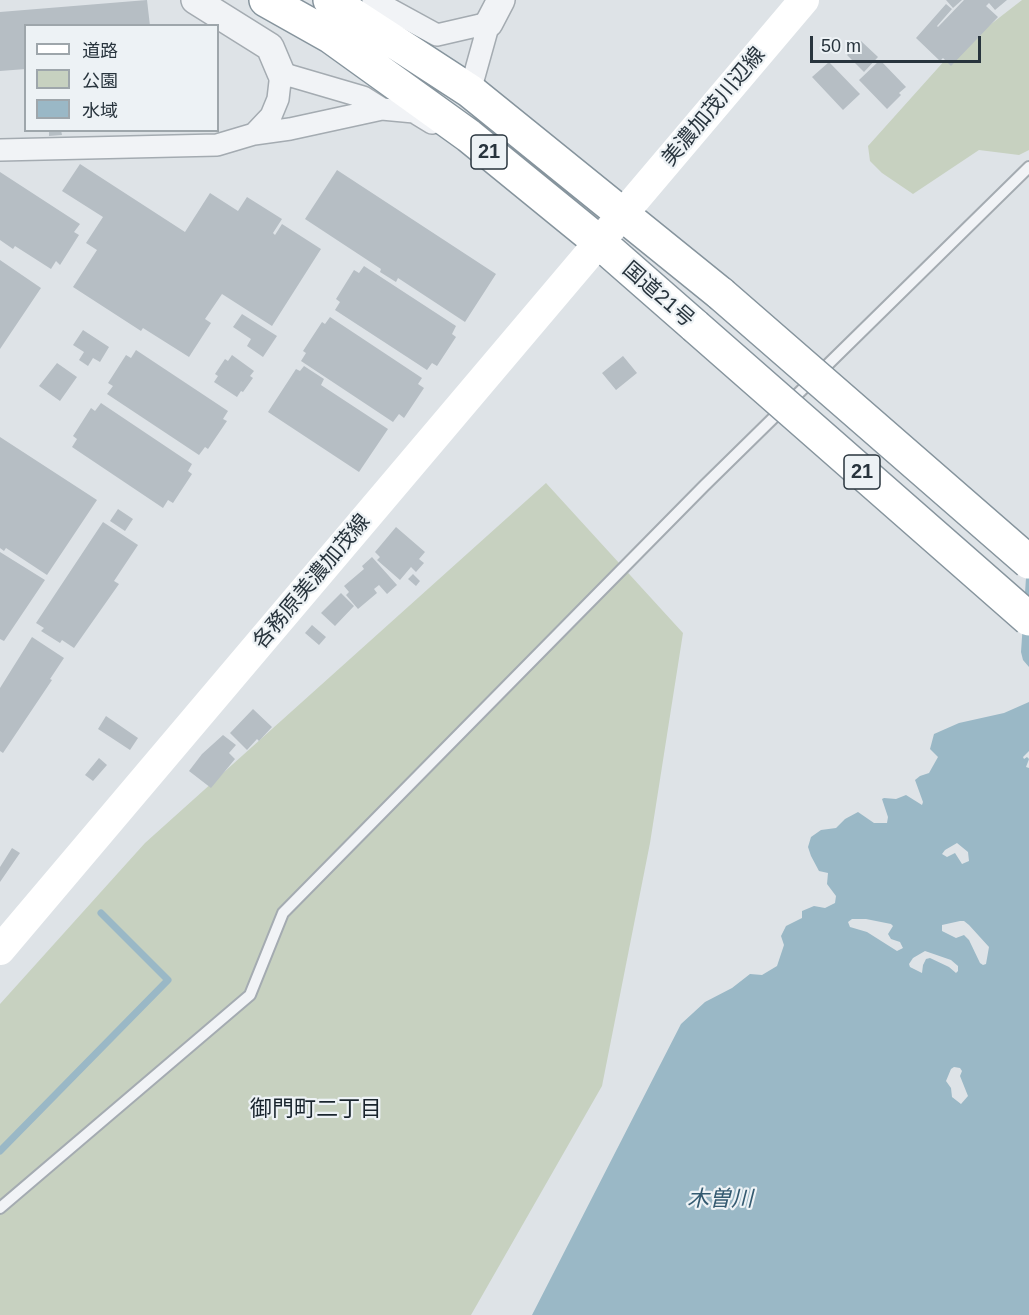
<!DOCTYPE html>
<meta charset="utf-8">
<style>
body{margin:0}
#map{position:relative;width:1029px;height:1315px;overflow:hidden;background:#dee3e7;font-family:Helvetica,"Noto Sans JP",sans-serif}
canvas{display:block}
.legend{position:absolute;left:24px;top:24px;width:195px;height:108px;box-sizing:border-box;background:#edf2f5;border:2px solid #9ea6ab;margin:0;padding:8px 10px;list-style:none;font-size:18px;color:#28343d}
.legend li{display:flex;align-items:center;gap:12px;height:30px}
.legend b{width:30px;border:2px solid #9ea6ab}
.scale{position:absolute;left:810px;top:36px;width:171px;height:27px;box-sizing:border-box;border:3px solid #28343d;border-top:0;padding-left:8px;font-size:18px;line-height:21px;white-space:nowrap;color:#28343d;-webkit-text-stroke:4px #edf2f5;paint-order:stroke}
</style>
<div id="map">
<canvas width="1029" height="1315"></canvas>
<ul class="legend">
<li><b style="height:8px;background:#fff"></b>道路</li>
<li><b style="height:16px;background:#c7d1c0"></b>公園</li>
<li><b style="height:16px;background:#9ab8c6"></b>水域</li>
</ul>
<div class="scale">50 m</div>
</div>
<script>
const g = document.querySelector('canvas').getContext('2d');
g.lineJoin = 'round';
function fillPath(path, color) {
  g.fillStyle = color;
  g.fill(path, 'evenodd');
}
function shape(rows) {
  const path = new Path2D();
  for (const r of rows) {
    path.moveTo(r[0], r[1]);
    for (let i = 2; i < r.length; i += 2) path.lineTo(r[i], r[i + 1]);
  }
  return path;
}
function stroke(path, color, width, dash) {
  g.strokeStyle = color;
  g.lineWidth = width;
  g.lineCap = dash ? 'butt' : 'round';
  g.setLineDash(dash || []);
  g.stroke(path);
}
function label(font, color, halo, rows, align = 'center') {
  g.font = font + ' Helvetica,"Noto Sans JP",sans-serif';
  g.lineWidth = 4.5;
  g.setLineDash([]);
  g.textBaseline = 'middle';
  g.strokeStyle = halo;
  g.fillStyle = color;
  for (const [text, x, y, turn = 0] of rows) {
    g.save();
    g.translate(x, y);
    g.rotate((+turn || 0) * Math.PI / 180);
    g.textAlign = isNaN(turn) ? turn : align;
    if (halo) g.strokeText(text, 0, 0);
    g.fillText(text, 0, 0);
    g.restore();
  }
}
const green = shape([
 [1022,0,1029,0,1029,150,1019,155,979,150,913,194,882,173,870,161,868,146,946,59],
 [546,483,683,633,650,843,602,1086,471,1315,0,1315,0,1004,145,843]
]);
const water = shape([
 [1029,569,1029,667,1023,660,1021,652,1026,578],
 [1029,702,1029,751,1023,757,1024,759,1027,757,1029,759,1026,767,1029,768,1029,1315,532,1315,681,1024,705,1002,732,988,750,974,762,975,777,966,784,945,781,936,786,926,802,918,802,911,814,906,825,908,835,903,836,896,827,884,828,873,819,871,811,856,808,847,811,837,821,830,836,828,845,819,858,812,874,823,887,823,888,817,882,799,884,798,896,799,906,795,922,805,923,802,915,780,920,776,929,773,938,757,930,749,934,734,959,723,1004,713],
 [957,843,968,852,969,861,962,864,955,853,947,857,942,854,945,850],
 [852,919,866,919,891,924,893,926,888,934,891,939,900,942,903,948,897,951,867,932,850,927,848,922],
 [960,921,964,921,969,925,989,947,986,964,983,965,980,963,969,940,964,935,956,938,942,931,942,925],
 [925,951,951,960,958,966,958,971,956,973,949,967,930,958,926,959,923,965,922,973,910,967,909,964,913,958],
 [954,1067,960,1068,962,1071,960,1076,968,1096,961,1104,952,1097,951,1088,946,1081,951,1069]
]);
const stream = shape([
 [0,1151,168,980,101,913]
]);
const building = shape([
 [147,0,150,26,26,26,26,69,0,71,0,12],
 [946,0,962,0,953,8],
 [964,0,1007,0,995,10,989,3,986,6,998,17,951,66,943,58,940,61,916,38,946,4,952,9,937,26,938,27],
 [861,41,878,57,864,72,847,55],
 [880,60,906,87,899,93,901,95,887,109,859,80],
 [829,62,860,94,843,110,812,77],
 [49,130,61,130,62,135,49,136],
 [80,164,185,232,210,193,238,211,247,197,282,219,273,233,275,235,282,224,321,249,272,326,222,294,205,319,211,323,189,357,143,328,141,331,73,287,97,250,86,243,103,217,62,191],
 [337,170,496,274,465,322,398,278,396,282,380,272,381,269,305,219],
 [0,172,80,224,74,232,79,235,60,265,56,261,51,269,15,246,13,249,0,240],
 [0,260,41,288,0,349],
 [364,266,456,326,452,334,456,337,437,366,432,363,427,370,335,310,340,302,336,299,354,270,359,273],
 [242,314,277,336,263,357,247,346,251,339,233,327],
 [330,317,422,378,418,384,424,388,404,418,399,414,393,422,301,361,306,353,303,351,322,322,325,324],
 [83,330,109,347,100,362,93,358,88,366,79,360,84,352,73,345],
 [136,350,228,411,223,419,227,421,208,449,205,447,199,455,107,394,113,386,108,383,126,355,131,358],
 [232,355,254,371,250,376,253,378,243,392,241,391,237,397,214,382,218,376,215,374,225,359,228,361],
 [623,356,637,373,616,390,602,373],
 [57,363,77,377,60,401,39,386],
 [304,366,324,379,321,385,388,429,359,472,268,412,296,369,300,371],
 [101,403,192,464,188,471,192,474,173,503,168,500,163,508,72,447,77,439,73,436,91,408,95,411],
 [0,437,97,500,47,575,6,548,4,551,0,548],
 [118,509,133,519,125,531,110,521],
 [103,522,138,545,114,581,119,584,74,648,62,640,60,643,41,631,44,628,36,623],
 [396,527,425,552,419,559,424,563,416,572,411,567,400,580,377,560,380,557,375,552],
 [0,552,45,580,4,641,0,639],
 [372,557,397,585,387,594,379,585,374,589,377,593,358,609,346,595,349,592,344,586,364,569,362,566],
 [413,574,420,581,416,586,408,579],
 [341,593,354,606,335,626,321,613],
 [312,625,326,637,319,645,305,633],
 [32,637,64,658,50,679,52,680,3,753,0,751,0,688],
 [253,709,272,727,259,741,257,739,247,750,230,733],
 [106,716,138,738,130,750,98,729],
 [223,735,236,745,229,753,235,759,211,788,189,771,202,754],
 [99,758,107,765,93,781,85,775],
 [12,848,20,853,0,882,0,867]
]);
const service = shape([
 [0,1208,250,995,283,913,704,486,1029,167]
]);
const minor = shape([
 [373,0,437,35,489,23],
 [470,91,489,23],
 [254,134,271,116,278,99,281,73,363,97,382,109],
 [0,150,217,145,254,134,290,129,382,109,414,112,432,123]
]);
const tertiary = shape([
 [195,0,270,47,281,73],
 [489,23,501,0]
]);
const secondary = shape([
 [0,950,804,0]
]);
const trunk = shape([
 [266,0,330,36,469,136,599,242,695,326],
 [330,0,470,91,721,294]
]);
const trunkBridge = shape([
 [721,294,1029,562],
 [695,326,1029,619]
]);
const shields = [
 [489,152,36],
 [862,472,36]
];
const shieldNames = [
 ["21",489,152],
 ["21",862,472]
];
const streetNames = [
 ["美濃加茂川辺線",714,107,-50],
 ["国道21号",658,295,41],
 ["各務原美濃加茂線",312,582,-50]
];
const neighbourhoodNames = [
 ["御門町二丁目",316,1110]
];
const waterNames = [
 ["木曽川",720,1200]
];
fillPath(green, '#c7d1c0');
fillPath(water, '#9ab8c6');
stroke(stream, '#9ab8c6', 7);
fillPath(building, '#b6bec4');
stroke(service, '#a4abb1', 14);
stroke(minor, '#a4abb1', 24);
stroke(tertiary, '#a4abb1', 30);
stroke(trunk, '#86949d', 36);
stroke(service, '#f1f3f6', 10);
stroke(minor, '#f1f3f6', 21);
stroke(tertiary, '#f1f3f6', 27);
stroke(secondary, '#fff', 30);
stroke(trunk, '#fff', 33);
stroke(trunkBridge, '#86949d', 36, []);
stroke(trunkBridge, '#fff', 33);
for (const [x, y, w] of shields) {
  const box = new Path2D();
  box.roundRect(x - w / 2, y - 17, w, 34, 4.5);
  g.fillStyle = '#edf2f5';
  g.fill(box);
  stroke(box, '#28343d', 1.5);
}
label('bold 20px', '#28343d', null, shieldNames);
label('21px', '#28343d', '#edf2f5', streetNames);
label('22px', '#1a252e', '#edf2f5', neighbourhoodNames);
label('italic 22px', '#345a70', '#edf2f5', waterNames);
</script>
